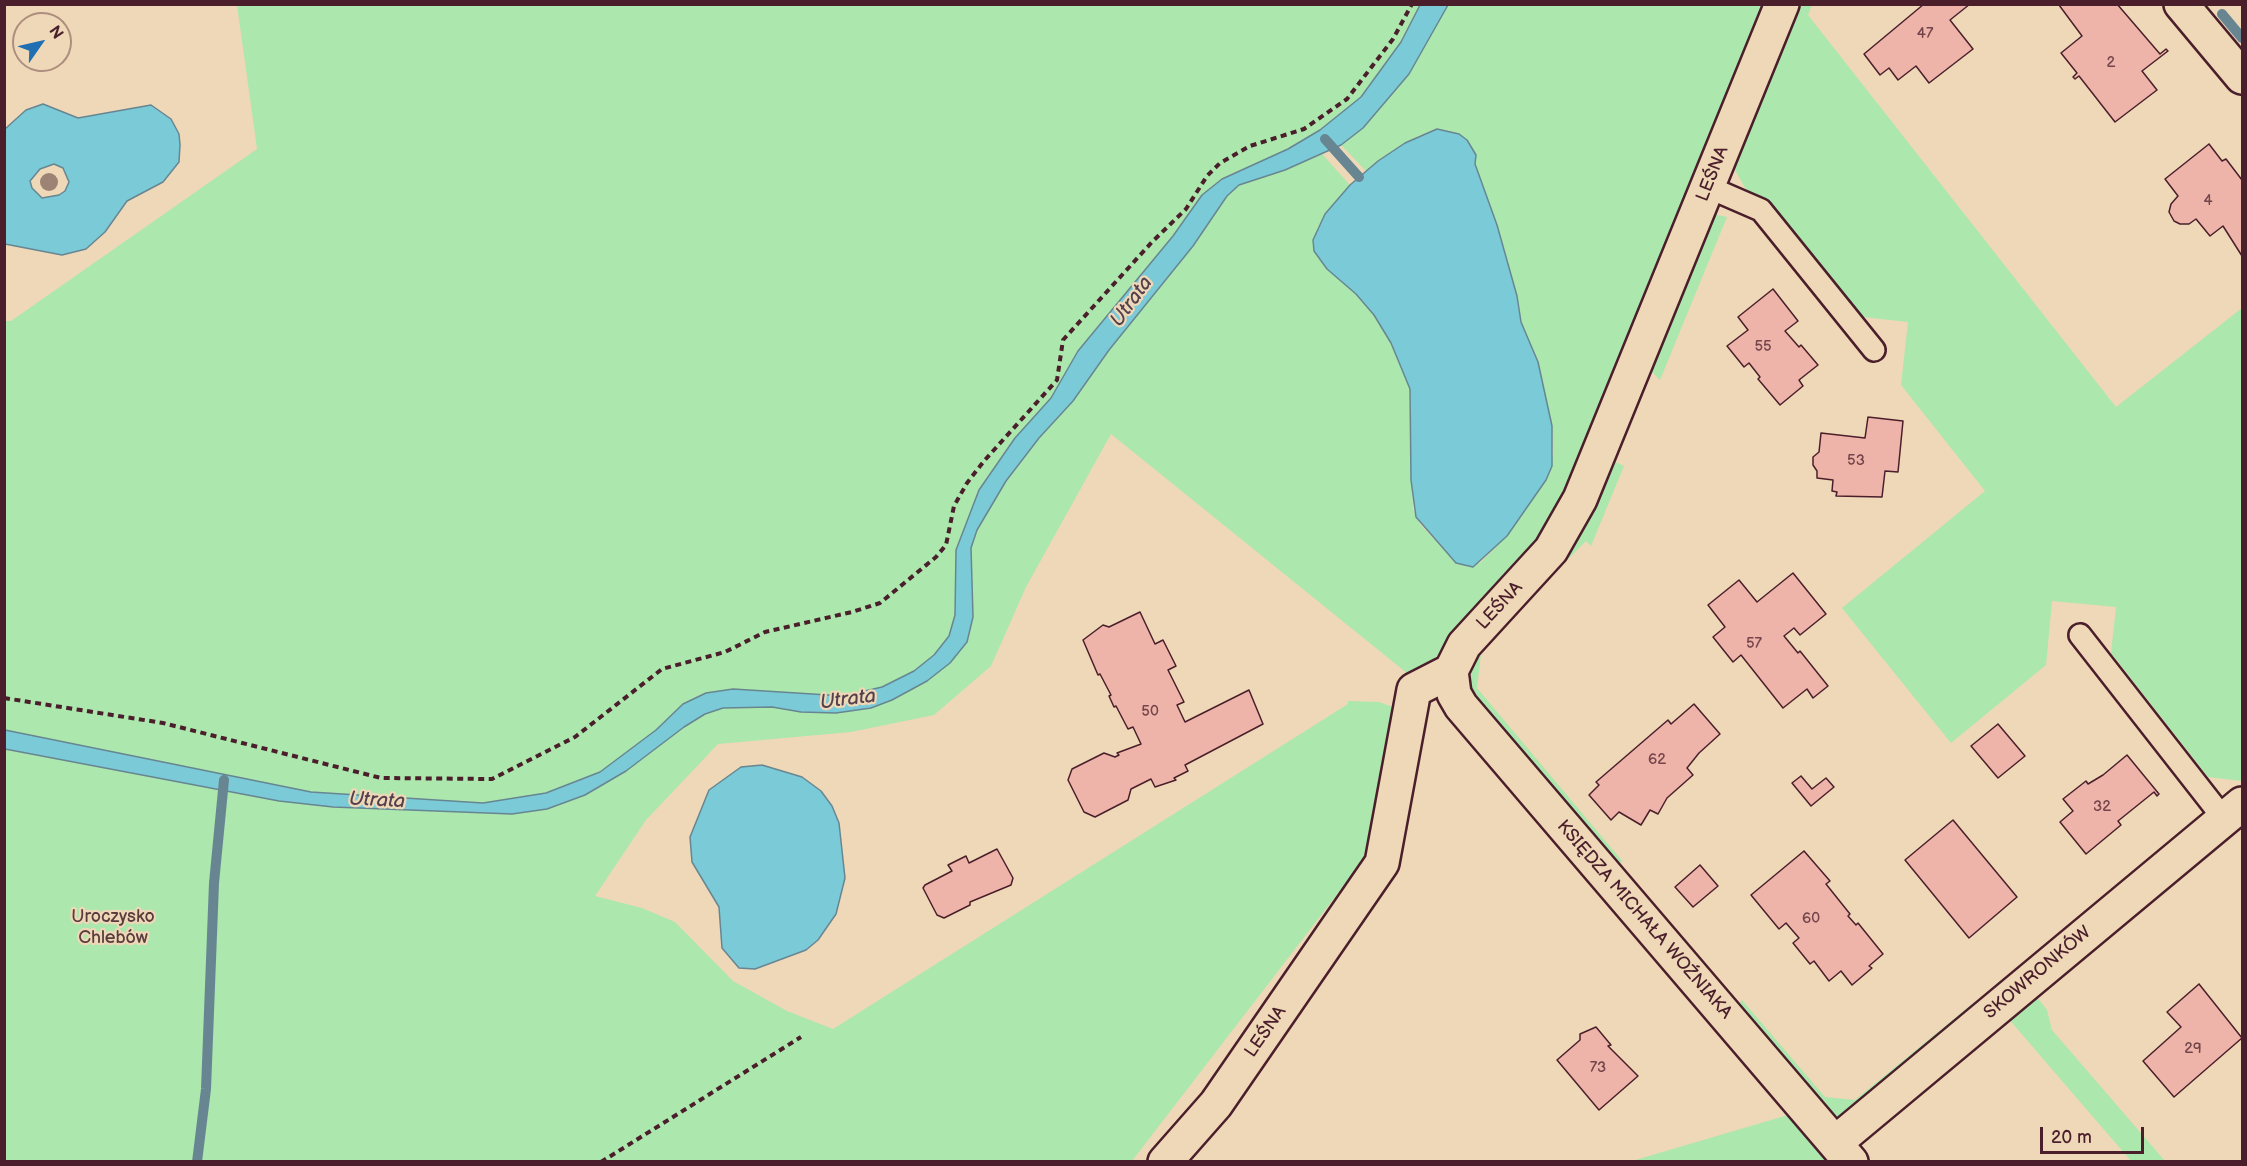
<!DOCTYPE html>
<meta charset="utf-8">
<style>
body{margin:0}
#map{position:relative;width:2247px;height:1166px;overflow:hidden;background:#efd8b7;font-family:"Balsamiq Sans",sans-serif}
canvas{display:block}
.frame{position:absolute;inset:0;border:6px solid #4a1f2b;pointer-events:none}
.north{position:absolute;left:12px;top:12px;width:60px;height:60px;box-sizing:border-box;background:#efd8b7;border:2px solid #ad8e7f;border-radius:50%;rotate:56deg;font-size:16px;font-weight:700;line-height:24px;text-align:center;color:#4a1f2b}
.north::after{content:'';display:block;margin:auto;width:21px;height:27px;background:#1f6fb2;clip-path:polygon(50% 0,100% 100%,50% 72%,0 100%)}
.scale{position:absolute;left:2040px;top:1127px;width:104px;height:27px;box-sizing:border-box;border:3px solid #4a1f2b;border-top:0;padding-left:8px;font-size:18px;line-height:21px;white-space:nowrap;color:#4a1f2b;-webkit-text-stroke:4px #efd8b7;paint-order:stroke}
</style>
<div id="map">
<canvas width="2247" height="1166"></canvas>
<div class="frame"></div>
<div class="north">N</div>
<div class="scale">20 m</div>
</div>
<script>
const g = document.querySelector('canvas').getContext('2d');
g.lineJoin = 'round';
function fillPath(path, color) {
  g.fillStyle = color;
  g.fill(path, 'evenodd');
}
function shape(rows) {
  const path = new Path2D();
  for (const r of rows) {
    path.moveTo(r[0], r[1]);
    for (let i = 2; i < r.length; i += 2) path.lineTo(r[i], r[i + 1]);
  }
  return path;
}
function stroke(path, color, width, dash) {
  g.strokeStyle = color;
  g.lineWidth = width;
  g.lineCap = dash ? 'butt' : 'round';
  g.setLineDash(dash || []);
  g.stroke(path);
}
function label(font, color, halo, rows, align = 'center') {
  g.font = font + ' "Balsamiq Sans",sans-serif';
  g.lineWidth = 4.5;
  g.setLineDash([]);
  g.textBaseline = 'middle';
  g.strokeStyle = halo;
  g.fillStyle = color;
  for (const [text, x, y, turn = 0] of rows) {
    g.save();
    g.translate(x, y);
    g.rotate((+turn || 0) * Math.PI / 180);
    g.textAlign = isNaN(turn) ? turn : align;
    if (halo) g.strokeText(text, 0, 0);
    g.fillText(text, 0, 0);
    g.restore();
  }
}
const green = shape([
 [237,5,1420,5,1401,42,1361,97,1320,130,1288,149,1222,178,1202,195,1173,236,1078,351,1051,398,1015,438,979,490,956,550,955,615,949,636,934,655,914,671,882,687,844,696,733,689,706,693,683,704,656,730,600,772,546,793,483,803,311,792,5,730,5,321,11,321,257,149],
 [1448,5,1770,5,1556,522,1443,650,1413,678,1111,434,1026,587,991,666,934,715,851,732,718,744,646,820,595,896,642,908,675,922,733,981,787,1011,833,1029,1348,704,1348,701,1379,702,1395,708,1375,845,1132,1161,5,1161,4,749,279,801,333,807,512,814,585,795,626,771,684,727,705,714,723,708,772,707,801,712,836,713,871,708,892,700,927,681,950,663,971,580,971,548,977,530,1006,481,1039,438,1073,401,1109,350,1193,246,1227,196,1239,185,1285,170,1322,154,1350,185,1325,214,1317,229,1314,251,1327,269,1356,294,1374,314,1391,343,1410,389,1413,509,1420,524,1456,563,1480,563,1507,536,1528,506,1553,454,1552,426,1538,362,1521,322,1517,296,1497,225,1475,164,1476,155,1437,129,1419,136,1366,171,1341,145,1363,128],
 [1796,5,1812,5,1808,15,2116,407,2242,308,2242,781,2208,777,2111,653,2116,607,2052,601,2046,665,1951,743,1842,608,1985,491,1901,385,1908,322,1863,317,1781,216,1745,188,1735,170,1734,160],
 [1713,214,1727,217,1660,380,1646,366],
 [1609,459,1624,466,1591,546,1586,541,1482,646,1477,688,1623,862,1609,862,1472,695,1470,680,1474,654],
 [2034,993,2047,1010,2052,1030,2165,1161,2131,1161,2007,1017],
 [1742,1000,1825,1097,1855,1100,1972,1004,1976,1009,1841,1121,1828,1120,1736,1009],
 [1788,1115,1828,1161,1632,1161]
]);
const water = shape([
 [1420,5,1448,5,1409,74,1363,128,1341,145,1285,170,1239,185,1227,196,1193,246,1109,350,1073,401,1039,438,1006,481,977,530,971,548,973,617,967,642,950,663,927,681,892,700,871,708,836,713,801,712,772,707,723,708,705,714,684,727,626,771,585,795,547,809,512,814,333,807,279,801,5,749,5,730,311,792,483,803,546,793,600,772,656,730,683,704,706,693,733,689,844,696,882,687,914,671,934,655,949,636,955,615,956,550,979,490,1015,438,1051,398,1078,351,1173,236,1202,195,1222,179,1288,149,1320,130,1361,97,1401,42,1420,5],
 [43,104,78,118,151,105,171,119,179,134,180,145,179,162,163,182,127,201,105,232,86,249,62,255,5,244,5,129,26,110,43,104],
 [54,164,63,168,69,182,65,191,59,195,42,198,32,188,30,181,40,169,54,164],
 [1437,129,1459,134,1467,140,1476,155,1475,164,1497,225,1517,296,1521,322,1538,362,1552,426,1552,466,1546,480,1507,536,1473,567,1456,563,1416,517,1411,480,1410,389,1391,343,1374,315,1356,294,1327,269,1314,251,1313,240,1325,214,1350,185,1378,161,1405,143,1437,129],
 [762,765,802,777,821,791,832,806,839,823,845,878,836,914,818,940,806,950,755,969,739,968,722,948,719,907,692,862,690,837,709,790,741,767,762,765]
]);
const stream = shape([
 [2222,14,2242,38],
 [1325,139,1359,177],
 [197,1162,206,1089,214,883,224,780]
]);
const building = shape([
 [1924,4,1970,4,1950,20,1973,49,1929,83,1916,66,1898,80,1889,68,1880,75,1864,54,1924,4],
 [2117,4,2160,54,2166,49,2168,51,2142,71,2157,90,2115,122,2079,76,2075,79,2073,77,2077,73,2061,53,2082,36,2059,5,2117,4],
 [2209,144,2222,161,2226,159,2242,180,2242,256,2223,226,2210,236,2196,219,2189,224,2180,224,2174,221,2169,212,2171,204,2178,196,2165,179,2209,144],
 [1773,289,1798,321,1785,331,1799,347,1801,345,1818,365,1799,380,1803,386,1780,405,1758,379,1760,377,1749,363,1744,367,1727,346,1748,330,1738,317,1773,289],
 [1868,417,1903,421,1898,472,1885,471,1882,497,1836,496,1837,492,1832,491,1833,480,1817,478,1817,471,1813,465,1813,457,1819,452,1821,433,1865,438,1868,417],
 [1793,573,1826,614,1800,635,1794,628,1784,636,1798,653,1800,651,1828,686,1813,698,1807,689,1783,708,1741,655,1733,662,1713,637,1725,627,1708,605,1739,580,1757,602,1793,573],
 [1140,612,1155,644,1163,640,1176,666,1168,670,1184,702,1177,705,1185,722,1249,690,1263,724,1185,765,1188,771,1174,778,1176,780,1155,787,1151,779,1131,789,1128,800,1095,817,1084,812,1068,780,1072,769,1104,753,1115,757,1119,755,1117,753,1141,744,1133,727,1128,729,1116,706,1114,707,1109,696,1111,695,1100,674,1098,675,1083,640,1103,625,1109,627,1140,612],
 [1694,704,1720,734,1699,753,1687,768,1693,775,1667,798,1658,814,1650,810,1641,825,1619,812,1611,820,1589,795,1599,785,1596,782,1668,720,1671,724,1694,704],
 [1998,724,2025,756,1998,778,1971,746,1998,724],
 [2127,755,2159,794,2157,796,2154,792,2118,821,2121,825,2086,854,2060,822,2073,811,2063,799,2086,781,2088,784,2103,775,2127,755],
 [1801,776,1812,789,1826,778,1834,787,1811,806,1792,783,1801,776],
 [1953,820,2017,897,1969,938,1905,860,1953,820],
 [997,849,1013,878,1011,885,970,902,970,905,944,918,937,915,923,888,925,885,952,871,948,865,966,856,969,863,997,849],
 [1804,851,1830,881,1826,884,1850,914,1848,916,1856,925,1858,923,1883,954,1869,966,1872,968,1852,985,1841,971,1829,981,1814,961,1810,964,1793,943,1799,938,1786,923,1779,929,1751,895,1804,851],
 [1700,865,1718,886,1693,907,1675,887,1700,865],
 [2199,984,2242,1038,2174,1097,2143,1061,2181,1027,2167,1012,2199,984],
 [1596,1027,1611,1045,1608,1046,1638,1076,1599,1110,1557,1060,1580,1040,1580,1034,1596,1027]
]);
const path = shape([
 [4,698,163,723,381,778,492,779,575,737,662,669,725,652,765,632,852,612,880,603,936,557,946,545,954,506,967,483,984,461,1057,380,1063,340,1152,242,1186,209,1207,176,1220,163,1250,146,1304,129,1347,99,1393,39,1412,4],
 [601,1162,801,1037]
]);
const lane = shape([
 [1708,187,1761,210,1874,350],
 [2080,635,2224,819]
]);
const street = shape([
 [1782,4,1580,499,1551,550,1464,645,1451,671,1454,694,1461,706,1851,1162],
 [2181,4,2242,77],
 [1835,1143,2242,804],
 [1165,1162,1216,1104,1382,863,1414,690,1451,671]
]);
const trees = [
 [49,182]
];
const numberNames = [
 ["47",1925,34],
 ["2",2111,63],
 ["4",2208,201],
 ["55",1763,347],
 ["53",1856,461],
 ["57",1754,644],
 ["50",1150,712],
 ["62",1657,760],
 ["32",2102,807],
 ["60",1811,919],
 ["29",2193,1049],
 ["73",1598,1068]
];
const streetNames = [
 ["LEŚNA",1713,174,-68],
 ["LEŚNA",1500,606,-47],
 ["KSIĘDZA MICHAŁA WOŹNIAKA",1644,920,49],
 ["SKOWRONKÓW",2038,973,-40],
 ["LEŚNA",1266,1032,-55]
];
const parkNames = [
 ["Uroczysko",113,917],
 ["Chlebów",113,938]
];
const waterNames = [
 ["Utrata",1132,302,-54],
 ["Utrata",848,700,-7],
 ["Utrata",377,801,3]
];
fillPath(green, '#ace7ad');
fillPath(water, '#7bcad7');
stroke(water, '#678692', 1.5);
stroke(stream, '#678692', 10);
fillPath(building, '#eeb4a9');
stroke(building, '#4a1f2b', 1.5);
stroke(lane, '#4a1f2b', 26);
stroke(street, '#4a1f2b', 38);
stroke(path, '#4a1f2b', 4, [6, 4.5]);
stroke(lane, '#efd8b7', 21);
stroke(street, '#efd8b7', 33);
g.fillStyle = '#9c8374';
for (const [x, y] of trees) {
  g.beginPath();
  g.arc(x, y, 9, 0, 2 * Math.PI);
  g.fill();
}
label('15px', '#73444a', null, numberNames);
label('18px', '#4a1f2b', '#efd8b7', streetNames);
label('18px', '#593d3e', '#efd8b7', parkNames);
label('italic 20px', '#54414d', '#efd8b7', waterNames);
</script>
